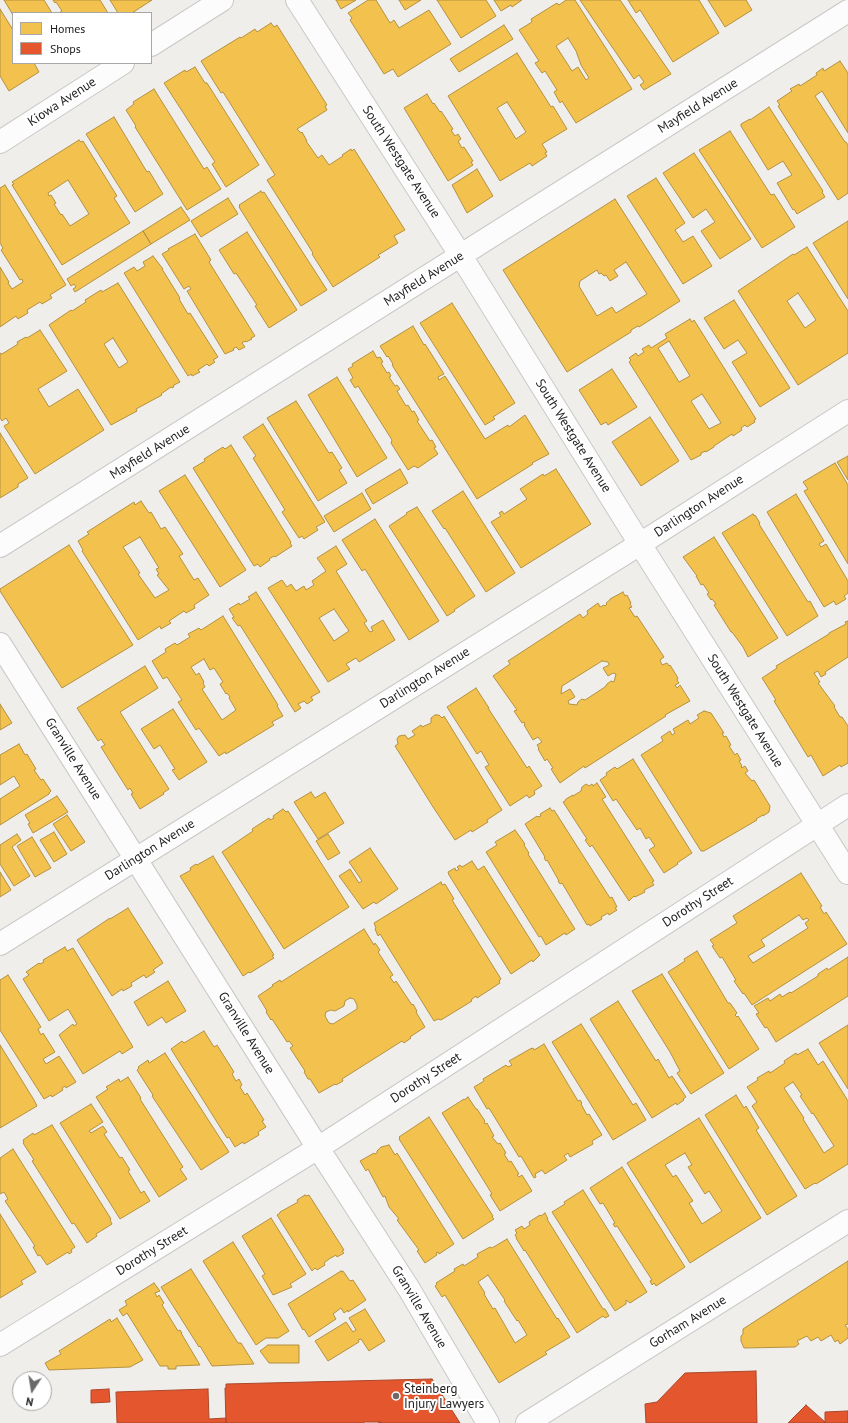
<!DOCTYPE html>
<style>
body{margin:0}
#map{position:relative;width:848px;height:1423px;overflow:hidden;background:#f0eeeb;font-family:"PT Sans",sans-serif}
canvas{display:block}
.legend{position:absolute;left:12px;top:12px;width:140px;height:52px;box-sizing:border-box;background:#fff;border:1px solid #a7a7a7;margin:0;padding:5px 7px;list-style:none;font-size:12px;color:#222}
.legend li{display:flex;align-items:center;gap:8px;height:20px}
.legend b{width:20px;border:1px solid #a7a7a7}
.north{position:absolute;left:12px;top:1371px;width:40px;height:40px;box-sizing:border-box;background:#fff;border:1px solid #a7a7a7;border-radius:50%;rotate:192deg;font-size:11px;font-weight:700;line-height:16px;text-align:center;color:#222}
.north::after{content:'';display:block;margin:auto;width:14px;height:18px;background:#6a6968;clip-path:polygon(50% 0,100% 100%,50% 72%,0 100%)}
</style>
<div id="map">
<canvas width="848" height="1423"></canvas>
<ul class="legend">
<li><b style="height:11px;background:#f2c14e"></b>Homes</li>
<li><b style="height:11px;background:#e4572e"></b>Shops</li>
</ul>
<div class="north">N</div>
</div>
<script>
const g = document.querySelector('canvas').getContext('2d');
g.lineJoin = 'round';
function fillPath(path, color) {
  g.fillStyle = color;
  g.fill(path, 'evenodd');
}
function shape(rows) {
  const path = new Path2D();
  for (const r of rows) {
    path.moveTo(r[0], r[1]);
    for (let i = 2; i < r.length; i += 2) path.lineTo(r[i], r[i + 1]);
  }
  return path;
}
function stroke(path, color, width, dash) {
  g.strokeStyle = color;
  g.lineWidth = width;
  g.lineCap = dash ? 'butt' : 'round';
  g.setLineDash(dash || []);
  g.stroke(path);
}
function label(font, color, halo, rows, align = 'center') {
  g.font = font + ' "PT Sans",sans-serif';
  g.lineWidth = 4;
  g.setLineDash([]);
  g.textBaseline = 'middle';
  g.strokeStyle = halo;
  g.fillStyle = color;
  for (const [text, x, y, turn = 0] of rows) {
    g.save();
    g.translate(x, y);
    g.rotate((+turn || 0) * Math.PI / 180);
    g.textAlign = isNaN(turn) ? turn : align;
    if (halo) g.strokeText(text, 0, 0);
    g.fillText(text, 0, 0);
    g.restore();
  }
}
const homes = shape([
 [4,0,44,0,52,13,13,13,13,15,4,0],
 [53,0,100,0,108,13,61,13,60,12,62,11,56,2,55,3,53,0],
 [110,0,152,0,132,13,118,13,110,0],
 [336,0,356,0,341,9,336,0],
 [368,0,376,0,390,23,394,20,399,28,429,10,451,44,398,77,393,69,384,74,350,20,352,18,348,13,368,0],
 [399,0,421,0,405,10,399,0],
 [437,0,486,0,496,16,461,38,437,0],
 [494,0,522,0,512,7,511,5,501,11,494,0],
 [566,0,575,0,632,89,576,123,562,101,560,103,554,92,557,90,545,71,542,73,535,63,539,61,519,30,532,22,531,19,557,3,559,5,566,0],
 [568,38,576,51,581,65,589,78,586,80,578,67,572,71,556,46,568,38],
 [580,0,620,0,671,74,644,90,640,85,644,82,639,75,634,79,580,0],
 [628,0,699,0,719,33,673,62,640,10,636,13,628,0],
 [708,0,746,0,752,10,725,27,708,0],
 [0,9,13,30,13,63,34,63,39,72,9,91,0,76,0,9],
 [271,23,274,27,277,25,327,105,325,106,327,110,297,129,301,133,302,132,307,141,306,141,318,158,322,155,329,165,343,156,342,155,351,149,352,151,354,149,405,230,394,236,398,243,378,255,380,257,333,287,312,254,313,253,267,180,275,175,223,92,221,93,201,61,240,37,241,38,255,29,257,32,271,23],
 [504,25,513,39,459,72,450,59,504,25],
 [517,53,551,107,553,106,567,129,542,144,547,152,545,153,547,156,532,166,530,163,500,181,448,96,517,53],
 [507,102,526,132,516,139,497,108,507,102],
 [840,61,848,73,848,133,822,91,815,96,845,142,846,142,848,145,848,193,838,200,778,106,780,105,777,101,792,91,790,89,799,84,800,86,817,75,816,73,823,68,824,71,840,61],
 [195,67,205,83,207,83,259,165,226,187,212,164,215,162,164,83,185,70,186,72,195,67],
 [154,89,204,169,207,167,221,189,187,210,135,127,136,126,126,110,134,104,133,102,154,89],
 [427,94,433,104,434,103,440,112,441,111,453,129,451,130,455,136,458,134,461,139,458,141,462,148,464,147,473,161,471,162,473,165,448,181,404,108,427,94],
 [769,107,823,191,822,192,825,197,797,214,794,209,793,210,777,183,792,175,783,161,768,170,741,126,741,124,750,119,750,120,769,107],
 [114,117,147,172,149,171,163,194,135,212,86,134,114,117],
 [730,131,771,195,774,194,795,227,762,248,699,150,730,131],
 [79,140,81,142,83,141,117,196,114,198,130,223,62,265,12,185,14,184,12,182,79,140],
 [68,180,89,214,70,226,62,214,61,215,54,204,56,203,51,195,49,196,48,193,68,180],
 [694,153,751,239,720,259,701,231,715,222,706,209,693,218,663,173,694,153],
 [477,169,493,196,467,213,452,185,477,169],
 [656,178,685,223,675,230,683,242,693,236,712,266,683,284,627,196,656,178],
 [5,185,66,285,50,295,52,298,42,304,40,302,27,310,28,313,18,319,16,316,0,327,0,267,9,282,8,283,12,289,23,282,22,279,20,280,1,250,3,248,0,243,0,188,5,185],
 [261,191,262,193,264,192,327,290,301,306,239,207,240,206,239,205,261,191],
 [228,198,238,214,201,237,191,221,228,198],
 [615,199,680,301,639,327,638,326,631,330,631,332,567,372,503,270,615,199],
 [626,262,647,294,616,313,612,307,597,316,579,286,580,281,597,270,599,274,601,273,604,276,606,275,610,281,618,276,614,270,626,262],
 [181,207,190,220,151,244,143,231,181,207],
 [848,221,848,299,813,243,848,221],
 [143,231,151,244,75,292,73,289,76,287,74,284,71,286,67,279,143,231],
 [247,232,297,310,269,328,255,306,257,305,236,273,234,274,219,250,247,232],
 [195,234,211,260,209,262,255,336,251,338,252,339,246,342,245,341,242,343,245,347,239,350,236,347,233,349,234,350,225,354,187,291,191,289,189,286,184,289,162,254,169,250,168,249,195,234],
 [807,247,848,311,848,353,798,385,738,291,793,254,794,255,807,247],
 [798,293,816,320,805,328,787,301,798,293],
 [153,256,163,269,162,269,180,298,179,299,188,314,190,313,218,357,213,360,215,362,209,366,207,364,198,370,200,372,192,376,191,374,188,376,124,273,134,267,137,271,145,266,143,262,153,256],
 [118,283,180,382,174,385,173,388,171,387,161,394,162,395,136,409,137,411,111,425,49,325,71,310,72,311,86,302,85,300,101,290,102,292,118,283],
 [113,338,128,362,119,368,104,344,113,338],
 [734,300,790,388,760,407,732,362,747,353,738,340,724,349,704,318,734,300],
 [452,303,515,403,493,417,495,419,485,425,420,323,452,303],
 [690,319,692,322,694,320,756,419,754,420,755,422,747,427,745,425,741,428,742,430,733,436,732,434,714,446,714,447,706,452,706,451,701,453,701,455,691,460,629,362,631,360,629,358,636,353,638,356,644,352,642,349,649,345,651,348,667,338,665,334,690,319],
 [669,341,690,376,679,382,658,348,669,341],
 [702,394,721,423,709,429,691,401,702,394],
 [413,326,424,345,425,344,444,374,438,377,439,380,445,376,485,439,508,425,509,427,525,415,549,454,532,463,533,464,477,499,392,365,393,364,388,356,387,357,380,346,413,326],
 [40,330,67,371,38,389,49,407,78,389,104,430,35,474,4,426,9,423,6,418,2,421,0,418,0,353,2,354,18,344,17,342,26,337,27,338,40,330],
 [373,351,377,358,380,357,383,362,381,363,387,373,389,372,391,376,389,377,395,386,397,385,400,389,397,391,406,406,408,405,412,412,414,411,419,420,417,421,430,441,432,440,436,447,434,448,438,454,418,468,414,466,408,470,391,443,392,440,358,386,355,388,350,380,353,378,348,369,353,366,352,364,373,351],
 [612,369,637,407,608,425,606,422,601,425,579,390,612,369],
 [337,377,387,458,357,477,308,395,337,377],
 [296,401,329,453,332,452,342,468,339,470,347,483,318,501,267,418,296,401],
 [650,417,679,461,641,486,612,442,650,417],
 [263,424,325,522,316,527,318,530,304,539,302,536,299,538,282,512,285,510,253,458,256,456,243,437,263,424],
 [0,433,28,478,18,484,18,487,0,498,0,433],
 [231,445,291,542,290,543,292,546,275,557,274,556,269,559,270,560,260,567,258,564,254,566,193,468,205,461,204,459,223,447,225,449,231,445],
 [848,456,848,480,837,462,848,456],
 [835,463,848,485,848,564,804,491,808,489,803,482,835,463],
 [400,469,408,483,373,504,365,490,400,469],
 [556,469,591,524,521,568,491,522,501,516,499,513,502,511,504,514,527,499,520,489,543,474,544,476,556,469],
 [185,475,246,570,220,587,159,491,185,475],
 [463,491,515,573,486,592,445,528,444,529,432,511,463,491],
 [362,493,371,509,334,532,324,516,362,493],
 [796,494,824,541,819,544,821,547,826,544,848,581,848,593,844,596,846,599,836,605,834,601,824,607,767,512,796,494],
 [141,501,149,513,151,512,161,529,165,527,183,554,179,556,194,580,198,578,209,595,194,605,195,608,186,613,184,611,169,621,171,623,161,629,160,626,138,640,82,551,83,550,78,541,89,534,87,532,134,502,135,505,141,501],
 [140,537,159,568,156,569,159,574,157,575,169,590,155,598,138,574,140,573,123,547,140,537],
 [417,507,475,596,454,610,455,611,447,616,389,526,407,514,406,513,417,507],
 [753,514,754,516,755,515,760,523,759,524,808,602,810,601,818,616,787,636,722,533,753,514],
 [375,519,439,621,409,640,365,569,362,571,342,540,375,519],
 [714,537,778,638,748,657,743,647,732,632,731,632,714,605,716,604,712,599,711,600,707,594,709,593,703,584,701,585,696,576,697,576,683,557,714,537],
 [69,545,133,645,62,688,0,591,0,589,69,545],
 [336,546,347,564,336,571,367,621,364,623,370,632,373,631,371,627,383,620,395,640,359,662,356,658,346,664,350,669,328,682,268,588,282,580,287,587,291,584,296,591,304,586,306,590,314,585,312,581,326,571,317,558,336,546],
 [334,609,349,631,334,641,319,618,334,609],
 [256,592,320,692,311,697,313,700,307,704,304,701,298,704,301,708,295,712,240,625,238,626,232,618,234,617,229,609,239,603,240,605,250,599,248,597,256,592],
 [623,592,625,596,627,595,631,603,630,604,632,607,629,608,635,617,637,616,664,657,660,660,662,665,667,663,669,666,670,665,678,678,677,680,679,683,675,685,677,688,680,685,690,701,665,715,666,716,585,768,584,766,560,783,551,769,553,768,547,759,545,761,538,749,539,748,537,745,542,742,538,737,533,740,524,725,525,724,524,722,522,723,514,711,517,710,493,676,510,664,508,661,580,614,583,618,588,614,587,611,598,603,600,607,604,605,605,606,607,604,606,603,610,600,610,599,623,592],
 [602,661,608,662,609,664,609,665,603,668,608,676,613,673,616,674,614,682,611,681,607,684,605,687,585,700,582,699,578,702,577,705,569,704,568,701,575,697,570,689,561,694,562,686,602,661],
 [223,616,278,705,277,706,283,716,272,722,274,725,226,754,225,752,219,756,199,728,196,730,178,702,182,700,167,677,163,679,152,661,166,652,165,649,175,643,177,645,190,637,188,634,199,628,201,630,223,616],
 [204,659,210,670,214,668,223,682,220,684,226,694,227,693,230,697,229,698,236,710,222,720,202,689,205,687,203,683,204,682,199,673,196,675,191,667,204,659],
 [848,621,848,657,825,672,826,674,821,677,818,671,814,673,820,682,818,683,835,706,834,707,840,717,842,717,848,726,848,763,841,767,840,765,823,776,811,755,808,757,774,701,776,700,762,678,777,668,776,666,829,634,829,633,846,624,845,622,848,621],
 [145,666,158,688,120,712,169,789,163,793,164,794,140,809,131,794,133,793,130,788,128,790,101,747,105,745,101,739,98,741,77,708,145,666],
 [476,688,489,708,488,708,527,768,529,766,542,786,534,791,535,794,529,798,527,795,510,806,485,767,489,765,481,751,477,754,447,707,476,688],
 [0,704,12,723,0,730,0,704],
 [173,709,207,762,179,780,172,770,175,769,160,745,154,749,141,729,173,709],
 [704,711,711,713,724,733,722,733,724,737,726,736,731,745,729,746,735,755,737,753,741,760,739,761,742,766,741,767,742,768,745,766,748,771,745,773,752,781,754,780,770,806,769,812,763,816,763,815,756,819,757,820,704,851,701,851,641,755,663,741,661,737,670,731,672,735,675,733,673,729,688,720,690,724,699,718,697,715,704,711],
 [435,715,439,715,442,718,444,716,502,810,487,820,488,822,472,832,471,830,455,840,433,807,395,746,398,744,397,739,399,736,405,735,408,739,415,735,412,731,421,725,422,727,431,723,431,718,435,715],
 [19,744,25,755,27,754,36,769,34,770,41,780,43,779,51,791,49,793,49,794,0,825,0,799,20,786,14,776,0,785,0,755,19,744],
 [633,759,692,853,677,863,678,864,664,873,649,850,655,846,649,837,646,839,640,828,637,830,616,799,613,801,600,780,607,775,606,773,615,767,617,769,633,759],
 [597,783,606,797,602,799,654,881,652,882,654,885,644,890,645,892,635,897,634,896,629,901,592,845,590,847,585,840,587,839,563,802,565,801,566,799,573,795,573,796,581,791,582,787,586,784,589,786,592,784,593,786,597,783],
 [311,792,315,798,325,792,344,823,318,839,294,802,311,792],
 [57,796,68,812,33,833,28,824,30,823,25,815,57,796],
 [550,808,552,811,554,810,610,898,612,897,617,907,615,908,617,910,609,915,608,913,601,917,602,919,590,926,589,924,587,925,562,883,560,884,558,881,559,881,547,860,546,861,544,858,545,857,525,824,537,816,538,817,541,816,540,814,550,808],
 [283,809,286,812,288,811,349,907,284,949,222,852,253,831,252,829,269,818,270,820,274,818,273,816,283,809],
 [67,815,85,842,71,851,53,824,67,815],
 [515,830,525,844,524,845,529,853,528,854,575,929,566,935,565,933,546,945,541,936,539,937,486,852,497,845,495,842,515,830],
 [54,832,67,854,54,862,40,840,54,832],
 [17,834,21,840,12,847,30,876,14,886,0,864,0,845,17,834],
 [328,834,340,853,328,860,316,841,328,834],
 [32,837,51,868,35,877,17,846,32,837],
 [370,848,398,889,376,904,374,902,363,909,339,876,350,869,359,883,362,881,349,862,370,848],
 [213,856,274,955,272,956,274,958,250,973,249,972,243,976,180,876,191,870,190,868,196,864,197,865,213,856],
 [472,861,478,870,484,866,540,955,533,962,532,960,511,974,449,875,448,872,455,868,456,871,459,869,457,867,460,865,462,867,472,861],
 [0,872,11,890,0,897,0,872],
 [801,873,822,906,820,907,824,914,826,912,847,944,752,1005,744,993,743,994,734,981,736,980,722,957,720,958,712,946,714,945,710,940,737,923,733,916,801,873],
 [799,915,803,920,807,918,809,920,805,923,808,928,753,963,748,956,765,946,761,940,799,915],
 [441,882,442,885,445,884,454,899,452,900,501,979,499,981,500,983,477,998,476,996,471,1000,472,1001,441,1020,438,1019,434,1021,380,934,378,936,375,929,376,928,374,923,441,882],
 [128,908,163,963,153,970,155,972,146,978,144,975,131,983,132,986,123,991,122,989,112,996,77,940,110,918,110,919,128,908],
 [364,929,374,945,375,943,380,950,378,952,393,975,390,977,394,983,396,981,412,1005,413,1004,417,1011,416,1012,425,1027,410,1037,411,1038,404,1043,402,1041,342,1079,343,1081,336,1085,335,1084,319,1093,310,1079,308,1079,304,1072,305,1071,290,1048,293,1046,289,1041,287,1042,272,1019,271,1020,266,1012,267,1011,258,996,273,986,272,985,280,980,281,982,364,929],
 [350,998,354,999,357,1005,357,1009,333,1024,329,1023,325,1016,326,1012,331,1010,335,1011,344,1006,345,1001,350,998],
 [65,947,67,951,73,948,133,1047,122,1054,120,1051,83,1074,59,1035,73,1024,74,1026,77,1024,68,1009,49,1021,23,979,29,975,26,972,39,963,40,964,44,962,43,960,65,947],
 [697,951,728,1003,730,1003,737,1013,735,1015,737,1017,738,1016,759,1049,729,1069,668,972,685,961,684,959,697,951],
 [848,957,848,996,776,1042,767,1027,765,1028,756,1014,759,1013,754,1006,768,998,770,1001,780,994,782,997,790,992,791,993,818,976,818,974,827,968,828,970,848,957],
 [662,974,724,1073,691,1094,677,1073,680,1071,670,1052,632,991,662,974],
 [8,975,41,1027,38,1029,41,1035,43,1033,55,1052,43,1059,46,1064,59,1056,76,1082,66,1088,65,1086,62,1088,63,1090,52,1097,51,1095,44,1099,0,1030,0,980,8,975],
 [168,981,186,1011,166,1023,162,1017,148,1026,134,1002,168,981],
 [618,1001,656,1061,658,1059,669,1078,672,1076,686,1097,683,1099,684,1100,677,1105,676,1103,652,1118,590,1019,618,1001],
 [581,1024,633,1105,636,1103,646,1120,613,1140,552,1042,581,1024],
 [848,1025,848,1089,819,1043,848,1025],
 [204,1031,214,1047,217,1045,234,1072,232,1074,236,1081,239,1079,242,1085,240,1087,245,1095,247,1093,264,1120,262,1121,266,1127,258,1132,259,1135,244,1144,243,1142,235,1147,229,1137,227,1138,171,1049,182,1041,184,1043,204,1031],
 [544,1044,578,1101,580,1100,582,1103,581,1104,587,1115,589,1114,602,1135,592,1141,593,1144,570,1157,568,1153,564,1156,567,1160,545,1174,542,1170,535,1174,536,1177,534,1178,521,1156,519,1157,489,1108,487,1109,474,1087,484,1081,483,1079,506,1065,508,1067,512,1065,509,1061,530,1049,533,1048,534,1050,544,1044],
 [0,1045,34,1100,37,1106,0,1128,0,1045],
 [808,1049,818,1065,823,1061,848,1101,848,1164,816,1184,815,1183,805,1189,752,1106,757,1102,747,1087,758,1080,757,1078,769,1071,770,1073,785,1063,784,1061,796,1053,797,1055,808,1049],
 [793,1082,802,1095,800,1096,812,1114,813,1113,834,1146,824,1153,803,1119,804,1118,784,1088,793,1082],
 [165,1053,229,1152,201,1170,152,1096,153,1095,137,1070,139,1068,138,1067,148,1060,149,1063,165,1053],
 [128,1077,141,1098,140,1099,183,1167,180,1169,187,1179,159,1197,96,1097,108,1089,106,1087,119,1079,120,1082,128,1077],
 [736,1095,744,1108,746,1106,759,1128,756,1130,797,1196,767,1215,705,1115,736,1095],
 [468,1097,476,1109,477,1109,485,1121,484,1122,485,1124,487,1123,494,1136,492,1137,498,1144,500,1143,506,1153,504,1154,509,1162,511,1161,519,1174,517,1175,519,1177,522,1175,532,1191,500,1211,490,1195,492,1194,442,1113,464,1099,464,1100,468,1097],
 [91,1104,103,1122,89,1131,91,1133,103,1126,107,1132,104,1134,120,1158,122,1157,130,1170,128,1171,141,1193,144,1191,150,1201,120,1219,60,1123,91,1104],
 [429,1117,493,1216,492,1217,494,1219,463,1239,399,1139,400,1138,399,1137,429,1117],
 [699,1118,761,1218,690,1263,627,1163,699,1118],
 [685,1153,692,1165,688,1167,705,1194,709,1191,722,1211,702,1224,689,1203,693,1201,676,1175,673,1177,665,1165,685,1153],
 [52,1125,111,1219,110,1220,112,1224,96,1234,97,1236,87,1243,74,1223,72,1224,32,1161,34,1160,23,1143,24,1142,23,1140,33,1133,34,1135,52,1125],
 [389,1145,395,1155,397,1153,454,1244,439,1254,438,1252,436,1253,437,1255,425,1263,417,1251,419,1250,397,1220,399,1219,389,1207,385,1196,383,1197,368,1169,366,1171,360,1161,374,1153,375,1154,377,1153,377,1151,381,1147,389,1145],
 [13,1149,75,1247,71,1250,72,1252,69,1254,68,1252,47,1265,40,1255,38,1256,33,1247,35,1246,5,1201,8,1199,4,1192,0,1194,0,1158,13,1149],
 [622,1167,685,1267,656,1286,654,1283,652,1285,650,1281,652,1280,617,1226,615,1227,613,1224,615,1223,603,1203,600,1204,590,1188,622,1167],
 [583,1190,647,1292,630,1303,626,1300,626,1304,615,1311,552,1212,565,1204,564,1202,583,1190],
 [305,1195,306,1196,309,1195,344,1250,342,1251,344,1253,337,1257,336,1255,329,1259,324,1263,325,1265,317,1270,315,1268,312,1271,277,1215,280,1213,280,1212,298,1202,297,1200,305,1195],
 [545,1213,548,1219,547,1219,603,1309,605,1309,609,1316,605,1318,603,1316,577,1333,525,1250,524,1251,516,1238,517,1238,515,1235,517,1233,515,1230,522,1226,524,1229,530,1225,529,1222,540,1215,541,1216,545,1213],
 [0,1214,36,1272,21,1281,23,1284,0,1298,0,1214],
 [271,1218,306,1274,290,1284,292,1287,273,1295,262,1276,265,1274,242,1236,271,1218],
 [507,1239,557,1319,558,1318,570,1337,545,1352,547,1354,499,1383,445,1295,442,1297,435,1286,437,1284,436,1283,455,1271,454,1269,463,1264,464,1266,478,1257,477,1254,490,1247,492,1248,507,1239],
 [488,1275,505,1300,504,1301,517,1321,518,1320,527,1335,515,1343,495,1308,493,1309,484,1294,485,1293,478,1282,488,1275],
 [233,1242,289,1331,278,1338,266,1338,256,1345,203,1261,233,1242],
 [848,1261,848,1324,845,1325,848,1329,848,1338,840,1344,838,1340,835,1342,831,1335,821,1341,818,1337,811,1341,807,1336,797,1341,799,1344,795,1347,744,1348,741,1341,741,1336,743,1334,743,1329,848,1261],
 [191,1269,238,1343,241,1343,254,1364,212,1366,200,1346,199,1347,161,1287,191,1269],
 [341,1271,341,1272,343,1271,350,1281,353,1280,366,1300,348,1312,348,1310,344,1313,341,1308,333,1314,336,1319,309,1337,304,1329,303,1330,288,1304,341,1271],
 [154,1283,160,1291,155,1293,157,1297,159,1295,164,1303,162,1305,178,1331,180,1330,182,1333,181,1333,200,1365,176,1366,176,1369,168,1369,168,1366,160,1366,127,1313,123,1316,119,1310,127,1305,125,1301,154,1283],
 [365,1309,385,1341,369,1351,361,1339,358,1340,359,1342,328,1361,315,1341,346,1322,353,1332,356,1330,349,1318,365,1309],
 [117,1318,143,1360,130,1367,49,1370,45,1363,61,1354,59,1351,110,1319,111,1322,117,1318],
 [268,1345,299,1345,299,1363,269,1363,260,1351,268,1345]
]);
const shops = shape([
 [756,1371,757,1423,646,1423,645,1404,657,1402,685,1373,756,1371],
 [432,1379,460,1423,378,1423,381,1422,364,1422,364,1423,226,1423,225,1388,226,1388,226,1384,432,1379],
 [109,1389,110,1402,91,1403,91,1390,109,1389],
 [208,1389,209,1419,226,1418,226,1423,117,1423,116,1392,208,1389],
 [806,1405,825,1422,825,1423,788,1423,806,1405],
 [848,1411,848,1423,825,1423,825,1412,848,1411]
]);
const minor = shape([
 [297,0,461,256,640,544,848,873],
 [151,45,222,0],
 [0,142,123,63],
 [0,546,848,11],
 [0,644,318,1148,409,1289,488,1423],
 [0,944,640,544,848,411],
 [0,1345,318,1148,848,805],
 [527,1423,848,1221]
]);
const markers = [
 [396,1396,4,"#6a6968"]
];
const streetNames = [
 ["Kiowa Avenue",62,102,-33],
 ["Mayfield Avenue",698,106,-32],
 ["South Westgate Avenue",401,162,57],
 ["Mayfield Avenue",424,279,-32],
 ["South Westgate Avenue",573,436,58],
 ["Mayfield Avenue",150,452,-32],
 ["Darlington Avenue",699,506,-33],
 ["Darlington Avenue",425,678,-32],
 ["South Westgate Avenue",745,711,58],
 ["Granville Avenue",73,759,58],
 ["Darlington Avenue",150,850,-32],
 ["Dorothy Street",698,902,-33],
 ["Granville Avenue",246,1033,58],
 ["Dorothy Street",426,1078,-33],
 ["Dorothy Street",152,1251,-32],
 ["Granville Avenue",419,1307,59],
 ["Gorham Avenue",688,1322,-32]
];
const poiNames = [
 ["Steinberg",404,1389],
 ["Injury Lawyers",404,1404]
];
fillPath(homes, '#f2c14e');
stroke(homes, '#b49141', 1);
fillPath(shops, '#e4572e');
stroke(shops, '#aa472a', 1);
stroke(minor, '#c9c8c7', 24);
stroke(minor, '#fdfcfc', 22);
for (const [x, y, r, color] of markers) {
  const dot = new Path2D();
  dot.arc(x, y, r, 0, 2 * Math.PI);
  g.fillStyle = color;
  g.fill(dot);
  stroke(dot, '#fff', 1.5);
}
label('13px', '#222', '#fff', streetNames);
label('13px', '#222', '#fff', poiNames, 'left');
</script>
